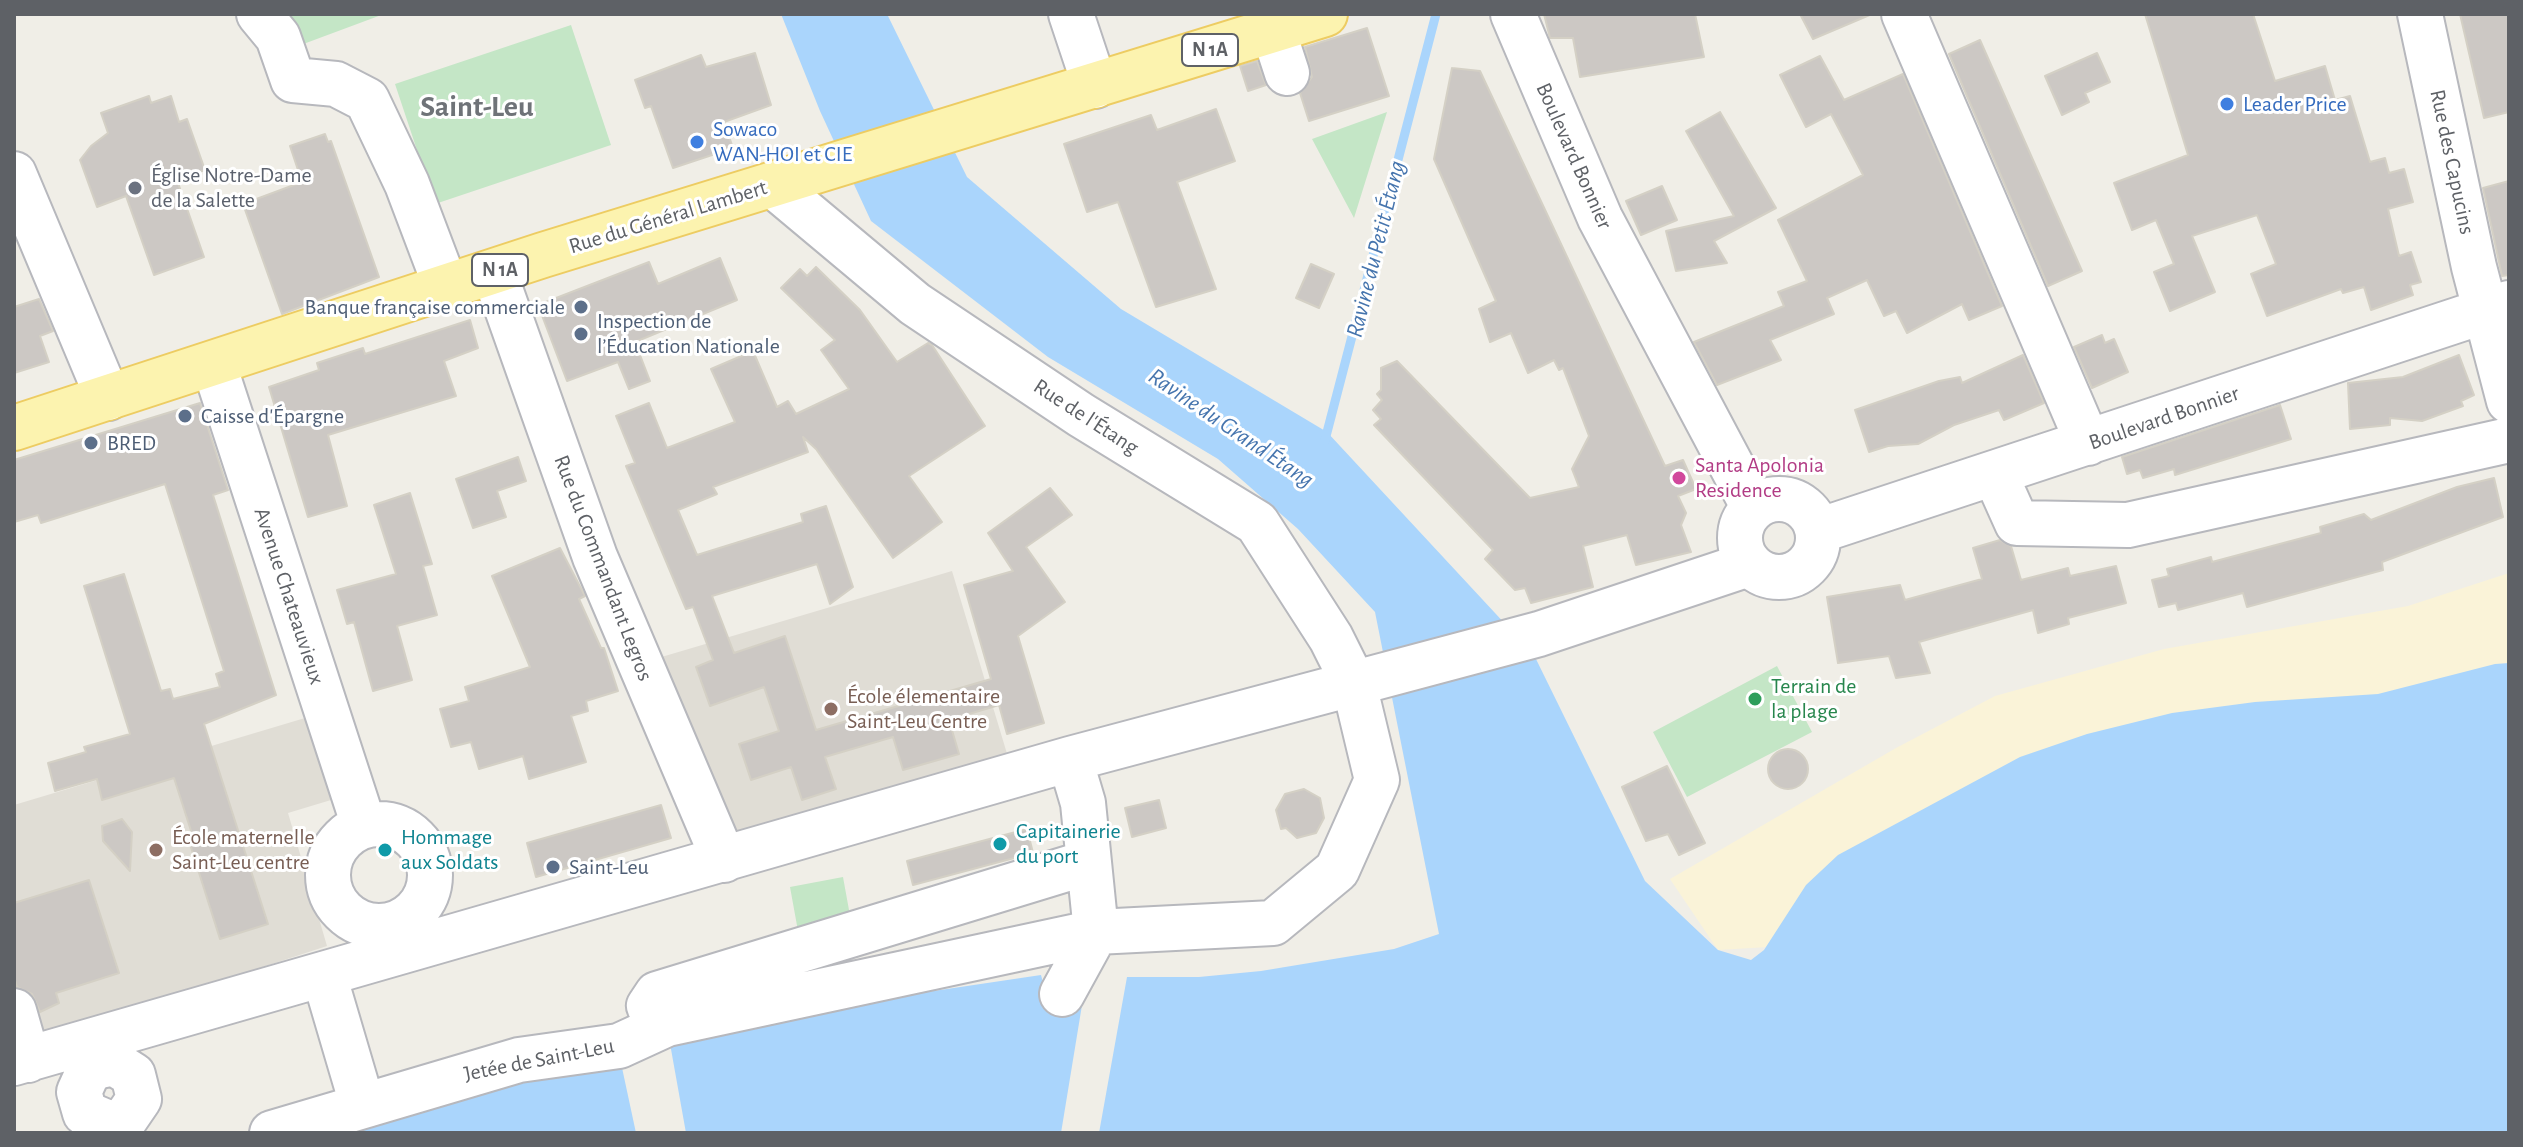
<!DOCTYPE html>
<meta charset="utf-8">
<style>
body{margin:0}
#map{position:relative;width:2523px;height:1147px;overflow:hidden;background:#f0eee7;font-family:"Alegreya Sans",sans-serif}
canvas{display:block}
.frame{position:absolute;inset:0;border:16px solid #5e6166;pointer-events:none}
</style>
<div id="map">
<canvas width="2523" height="1147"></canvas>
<div class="frame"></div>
</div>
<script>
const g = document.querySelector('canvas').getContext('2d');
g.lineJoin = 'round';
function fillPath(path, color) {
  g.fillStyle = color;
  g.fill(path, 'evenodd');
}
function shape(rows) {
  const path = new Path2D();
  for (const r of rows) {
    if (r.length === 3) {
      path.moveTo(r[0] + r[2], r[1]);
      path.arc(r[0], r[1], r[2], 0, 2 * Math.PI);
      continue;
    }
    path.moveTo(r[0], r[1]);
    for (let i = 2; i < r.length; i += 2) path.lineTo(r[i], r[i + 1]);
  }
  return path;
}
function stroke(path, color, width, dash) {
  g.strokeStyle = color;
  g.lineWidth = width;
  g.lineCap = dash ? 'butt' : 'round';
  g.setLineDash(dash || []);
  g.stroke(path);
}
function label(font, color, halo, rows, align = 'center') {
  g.font = font + ' "Alegreya Sans",sans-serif';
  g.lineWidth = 6;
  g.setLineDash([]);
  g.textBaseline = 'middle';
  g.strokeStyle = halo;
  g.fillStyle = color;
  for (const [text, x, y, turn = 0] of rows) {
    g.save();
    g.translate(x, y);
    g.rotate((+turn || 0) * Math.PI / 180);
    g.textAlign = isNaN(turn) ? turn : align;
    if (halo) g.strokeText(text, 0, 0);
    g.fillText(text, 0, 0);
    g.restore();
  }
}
const education = shape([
 [952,571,1008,757,724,840,648,661],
 [305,718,331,800,288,813,327,946,33,1042,14,977,14,805]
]);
const green = shape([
 [286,14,384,14,298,46],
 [571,25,611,145,435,204,395,84],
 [1387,112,1354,218,1312,139],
 [1777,666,1812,732,1687,797,1653,732],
 [843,877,851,921,798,931,790,887]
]);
const sand = shape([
 [2509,573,2509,719,1785,946,1718,950,1670,879,1896,748,1995,696,2164,649,2408,606]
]);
const water = shape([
 [781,14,887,14,967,177,1121,309,1327,432,1534,655,1645,881,1718,950,1751,960,1764,950,1806,885,1838,855,2020,757,2087,734,2172,713,2255,702,2378,694,2495,664,2509,663,2509,1133,1099,1133,1127,977,1199,977,1261,971,1394,949,1439,934,1375,612,1298,529,1218,459,1048,357,871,221,820,111],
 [1041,975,1045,990,1083,999,1061,1133,686,1133,669,1038,920,993],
 [621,1063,636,1133,324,1133,413,1100]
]);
const stream = shape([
 [1325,440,1436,14]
]);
const building = shape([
 [1544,14,1695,14,1704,57,1580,77,1573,38,1550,38,1544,14],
 [1800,14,1872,14,1813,39,1800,14],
 [2145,14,2253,14,2275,81,2325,66,2335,100,2350,96,2370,162,2385,158,2389,173,2404,169,2413,202,2388,209,2399,256,2411,252,2421,282,2410,285,2413,295,2371,310,2364,287,2343,293,2341,289,2267,316,2251,274,2276,264,2257,215,2192,236,2215,292,2170,311,2154,272,2174,264,2156,220,2132,230,2114,183,2188,155,2145,14],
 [2460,14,2509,14,2509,112,2484,118,2460,14],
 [1367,28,1389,96,1309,121,1300,93,1312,77,1305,47,1367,28],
 [1980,40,2082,271,2048,286,1949,54,1980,40],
 [755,53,771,105,724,122,733,148,673,168,651,106,645,108,635,80,701,55,706,67,755,53],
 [2097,53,2110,82,2085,93,2089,102,2062,115,2045,76,2097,53],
 [1820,56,1844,100,1903,74,2002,306,1969,320,1962,304,1907,333,1896,311,1884,316,1867,280,1827,298,1834,314,1770,340,1781,360,1717,385,1694,342,1784,306,1778,292,1807,281,1778,220,1863,175,1831,114,1806,127,1780,75,1820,56],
 [1257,61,1266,85,1248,91,1240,66,1257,61],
 [1452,68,1480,71,1665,466,1683,460,1696,489,1678,496,1686,513,1681,525,1691,552,1636,565,1627,535,1583,546,1593,587,1531,603,1525,588,1515,590,1485,559,1493,550,1374,425,1381,419,1373,410,1382,400,1377,394,1381,390,1381,368,1397,361,1530,498,1579,487,1572,469,1589,436,1563,368,1559,370,1554,360,1528,373,1511,333,1490,342,1479,309,1496,301,1434,159,1452,68],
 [149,96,151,103,171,96,179,122,187,119,205,170,177,180,204,257,154,275,126,196,97,207,80,160,91,146,108,133,101,113,149,96],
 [1216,109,1235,161,1177,182,1216,289,1156,307,1118,202,1087,212,1064,144,1151,115,1157,130,1216,109],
 [1720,112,1776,208,1714,241,1727,263,1676,271,1666,231,1734,216,1686,131,1720,112],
 [325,134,328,142,331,141,379,277,282,314,243,204,302,182,290,146,325,134],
 [2509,181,2509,275,2502,276,2483,188,2509,181],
 [1662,186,1677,220,1641,235,1626,201,1662,186],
 [720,258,737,300,635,342,650,381,629,389,618,362,567,381,538,305,649,262,658,284,720,258],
 [1311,264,1334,274,1319,308,1296,298,1311,264],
 [816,267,860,310,897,362,928,343,932,345,985,426,909,476,942,522,893,558,816,449,803,437,808,452,713,487,717,494,678,510,697,555,803,522,801,514,826,506,853,587,830,604,817,564,712,596,734,653,785,636,816,730,991,679,964,585,1013,571,988,533,1050,488,1072,515,1026,547,1065,602,1018,636,1044,723,1007,734,999,705,949,720,959,754,903,770,893,737,825,757,836,789,802,800,791,767,751,780,739,744,779,731,764,687,710,706,696,667,713,660,693,607,686,609,626,466,635,463,616,416,649,403,667,448,735,422,711,369,753,351,777,407,788,401,796,414,849,389,821,350,835,340,781,288,800,269,807,276,816,267],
 [39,299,53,331,40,336,49,362,14,373,14,307,39,299],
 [470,320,478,348,444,361,456,396,328,435,347,506,308,517,269,387,319,370,317,363,363,348,365,354,470,320],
 [2102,335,2105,343,2114,339,2128,372,2092,388,2074,347,2102,335],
 [2023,355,2044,403,2004,420,1999,410,1954,425,1918,444,1888,446,1869,452,1855,410,1939,381,1960,377,1962,383,2023,355],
 [2459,355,2474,395,2461,401,2463,406,2422,421,2390,418,2390,425,2350,429,2348,383,2403,377,2459,355],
 [200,403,228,490,213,495,276,695,204,724,268,924,220,939,188,838,193,837,174,778,102,800,97,779,55,791,48,763,86,752,84,747,130,734,84,586,124,574,161,691,170,689,173,699,220,687,216,674,224,671,165,484,41,523,38,515,14,522,14,460,200,403],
 [2280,405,2291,439,2175,475,2174,469,2143,478,2140,470,2127,474,2122,457,2280,405],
 [518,457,526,481,497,491,506,517,473,528,456,479,518,457],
 [2494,478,2503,517,2382,562,2383,570,2247,607,2243,593,2178,610,2176,603,2159,607,2152,580,2169,576,2167,569,2211,557,2212,562,2321,533,2320,527,2364,514,2371,520,2457,487,2494,478],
 [410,493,432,564,423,566,437,615,397,626,412,680,373,691,354,622,347,624,337,590,396,574,374,505,410,493],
 [2000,540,2011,546,2021,580,2068,568,2070,576,2116,566,2126,603,2068,618,2069,624,2038,633,2033,610,1919,642,1930,673,1896,678,1889,656,1838,663,1827,597,1900,585,1905,600,1982,579,1973,548,2000,540],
 [560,548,585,596,579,599,601,648,604,648,618,691,586,701,588,711,571,716,586,762,529,779,523,756,479,769,471,742,451,747,440,709,469,701,465,687,530,667,492,576,560,548],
 [1788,769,20],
 [1667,766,1705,843,1679,855,1668,834,1646,841,1622,787,1667,766],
 [1304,789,1320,798,1324,818,1316,833,1297,838,1286,828,1281,829,1276,810,1285,794,1304,789],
 [1159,800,1166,828,1132,837,1125,808,1159,800],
 [661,805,671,838,536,877,527,843,661,805],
 [122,819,132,832,130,871,103,841,102,826,122,819],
 [1027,829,1033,853,913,885,907,861,1027,829],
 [89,880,119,973,56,993,59,1003,40,1012,32,994,17,987,14,977,14,903,89,880]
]);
const minor = shape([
 [259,14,278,37,293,80,336,84,367,100,407,184,446,287],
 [1071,14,1095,86],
 [1513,14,1600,218,1754,508],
 [1904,14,2088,443],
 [2420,14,2474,267,2509,401],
 [1273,30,1287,73],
 [14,174,108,398],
 [774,186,915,304,1081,415,1257,523,1331,638,1354,684,1377,780,1337,870,1273,923,1096,932,1062,994],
 [494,272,595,557,724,860],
 [214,365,364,826],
 [1995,474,2017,523,2128,525,2509,440],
 [1779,538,39],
 [1818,531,2509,303],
 [1070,759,1083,803,1096,932,667,1024,655,1019,649,1006,657,994,1086,863],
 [379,875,51],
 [324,975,362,1104],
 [14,1011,28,1060],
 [91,1042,100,1066,89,1070,79,1092,85,1113,111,1124,112,1133],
 [14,1063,1070,759,1539,634,1749,564],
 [100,1066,114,1063,133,1075,139,1099,126,1118,111,1124],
 [272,1133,519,1060,619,1046,667,1024]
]);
const major = shape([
 [14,428,543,255,1325,14]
]);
const markers = [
 [2227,104,8,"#3f7fe0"],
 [697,142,8,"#3f7fe0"],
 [135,188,8,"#6b7280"],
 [581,307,8,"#5c6f8a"],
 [581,334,8,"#5c6f8a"],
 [185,416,8,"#5c6f8a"],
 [91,443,8,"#5c6f8a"],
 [1679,478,8,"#d1479c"],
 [1755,699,8,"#2e9e5b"],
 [831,709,8,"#8d6e63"],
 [1000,844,8,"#0f9aa8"],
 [156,850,8,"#8d6e63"],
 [385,850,8,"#0f9aa8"],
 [553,867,8,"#5c6f8a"]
];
const shields = [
 [1210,50,56],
 [500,270,56]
];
const shieldNames = [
 ["N 1A",1210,50],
 ["N 1A",500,270]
];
const shopNames = [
 ["Leader Price",2243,104],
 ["Sowaco",713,129],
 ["WAN-HOI et CIE",713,154]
];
const streetNames = [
 ["Boulevard Bonnier",1574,156,66],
 ["Rue des Capucins",2452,162,78],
 ["Rue du Général Lambert",668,217,-17],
 ["Rue de l'Étang",1086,417,33],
 ["Boulevard Bonnier",2164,418,-19],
 ["Rue du Commandant Legros",603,568,69],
 ["Avenue Chateauvieux",289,596,72],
 ["Jetée de Saint-Leu",539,1060,-11]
];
const worshipNames = [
 ["Église Notre-Dame",151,175],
 ["de la Salette",151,200]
];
const serviceNames = [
 ["Banque française commerciale",565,307,"right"],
 ["Inspection de",597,321],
 ["l’Éducation Nationale",597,346],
 ["Caisse d'Épargne",201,416],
 ["BRED",107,443],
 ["Saint-Leu",569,867]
];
const hotelNames = [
 ["Santa Apolonia",1695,465],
 ["Residence",1695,490]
];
const leisureNames = [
 ["Terrain de",1771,686],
 ["la plage",1771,711]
];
const educationNames = [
 ["École élementaire",847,696],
 ["Saint-Leu Centre",847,721],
 ["École maternelle",172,837],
 ["Saint-Leu centre",172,862]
];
const cultureNames = [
 ["Capitainerie",1016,831],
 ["du port",1016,856],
 ["Hommage",401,837],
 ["aux Soldats",401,862]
];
const waterNames = [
 ["Ravine du Petit Étang",1376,249,-76],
 ["Ravine du Grand Étang",1231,428,34]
];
const districtNames = [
 ["Saint-Leu",477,107]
];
fillPath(education, '#e0ddd5');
fillPath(green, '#c4e6c6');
fillPath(sand, '#faf3d8');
fillPath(water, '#aad5fc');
stroke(stream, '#aad5fc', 9);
fillPath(building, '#ccc8c4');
stroke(building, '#d4d0c5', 2);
stroke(minor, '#b7b8bd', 48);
stroke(major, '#edcc62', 48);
stroke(minor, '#fff', 44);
stroke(major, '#fcf3af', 44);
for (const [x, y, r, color] of markers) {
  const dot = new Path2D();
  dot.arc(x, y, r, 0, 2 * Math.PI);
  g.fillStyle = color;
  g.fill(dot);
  stroke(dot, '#fff', 3);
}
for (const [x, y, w] of shields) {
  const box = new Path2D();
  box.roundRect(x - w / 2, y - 16, w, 32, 6);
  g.fillStyle = '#fff';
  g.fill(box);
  stroke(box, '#5e6166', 2);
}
label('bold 20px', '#5e6166', null, shieldNames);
label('22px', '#366cbe', '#fff', shopNames, 'left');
label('22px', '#5e6166', '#fff', streetNames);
label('22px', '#5b616d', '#fff', worshipNames, 'left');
label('22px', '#4e5e75', '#fff', serviceNames, 'left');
label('22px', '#b23c85', '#fff', hotelNames, 'left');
label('22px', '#27864d', '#fff', leisureNames, 'left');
label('22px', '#785e54', '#fff', educationNames, 'left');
label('22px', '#0d838f', '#fff', cultureNames, 'left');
label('italic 24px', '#4675ae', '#fff', waterNames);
label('bold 30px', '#6f7378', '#fff', districtNames);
</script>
